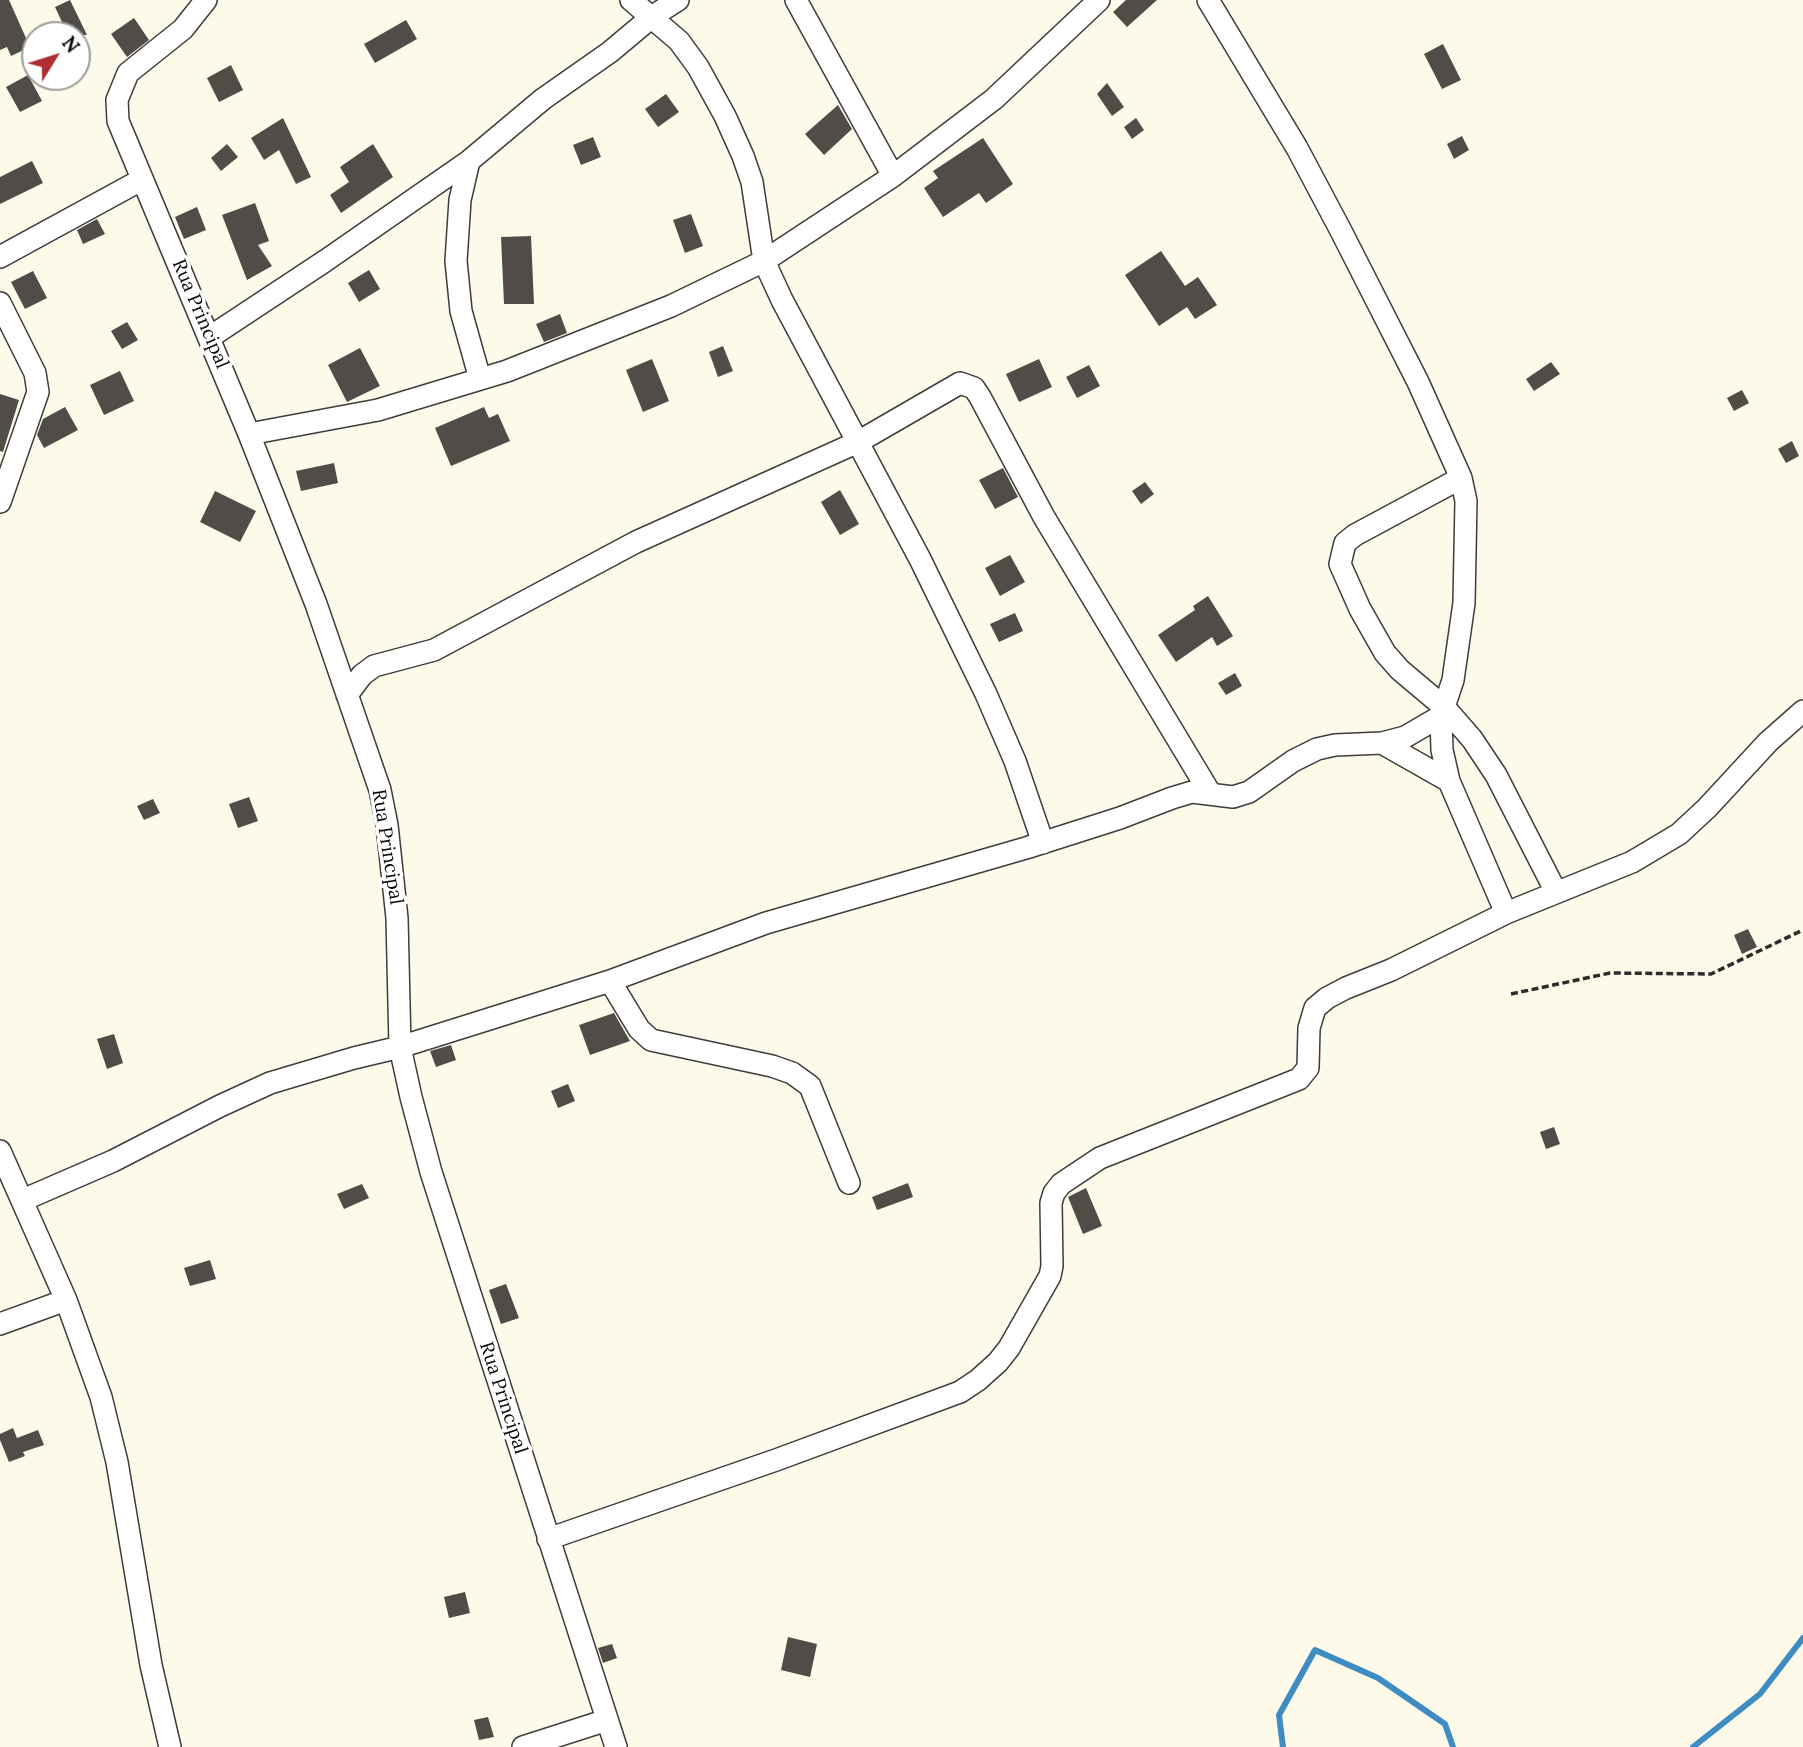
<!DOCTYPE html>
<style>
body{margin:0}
#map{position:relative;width:1803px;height:1747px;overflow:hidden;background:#fdfae9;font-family:Lora,serif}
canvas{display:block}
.north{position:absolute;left:21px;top:21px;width:70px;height:70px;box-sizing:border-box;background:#fff;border:2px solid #9d9d9d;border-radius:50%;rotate:52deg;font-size:19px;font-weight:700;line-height:28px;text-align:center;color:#0a0a0a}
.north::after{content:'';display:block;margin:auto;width:24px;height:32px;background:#ae2e33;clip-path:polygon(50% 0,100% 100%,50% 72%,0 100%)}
</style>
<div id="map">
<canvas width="1803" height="1747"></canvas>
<div class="north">N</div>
</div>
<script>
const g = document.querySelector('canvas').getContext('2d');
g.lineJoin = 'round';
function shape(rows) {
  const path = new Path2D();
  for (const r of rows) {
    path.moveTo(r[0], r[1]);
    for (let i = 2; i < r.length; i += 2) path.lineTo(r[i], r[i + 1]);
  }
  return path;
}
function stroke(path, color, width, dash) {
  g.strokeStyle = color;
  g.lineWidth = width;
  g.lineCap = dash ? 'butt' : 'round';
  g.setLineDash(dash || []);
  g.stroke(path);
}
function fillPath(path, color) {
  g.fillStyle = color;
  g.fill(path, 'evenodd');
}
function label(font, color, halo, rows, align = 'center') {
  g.font = font + ' Lora,serif';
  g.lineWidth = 7;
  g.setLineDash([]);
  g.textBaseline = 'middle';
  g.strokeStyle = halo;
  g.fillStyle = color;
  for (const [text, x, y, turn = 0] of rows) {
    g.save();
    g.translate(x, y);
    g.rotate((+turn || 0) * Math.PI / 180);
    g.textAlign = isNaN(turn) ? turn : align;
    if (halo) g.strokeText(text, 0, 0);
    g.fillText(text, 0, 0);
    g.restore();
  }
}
const stream = shape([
 [1283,1747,1279,1715,1315,1650,1378,1678,1445,1724,1453,1747],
 [1693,1747,1760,1694,1803,1638]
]);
const building = shape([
 [0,0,9,0,30,47,11,56,7,47,0,50],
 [70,0,87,35,68,35,55,7],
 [1126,0,1157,0,1127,27,1113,12],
 [134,18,149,40,127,57,111,34],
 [406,20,417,39,375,63,364,44],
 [1443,44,1461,80,1442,89,1424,54],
 [231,65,243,90,219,102,207,78],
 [28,75,42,101,20,112,6,87],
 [1107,83,1124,107,1112,116,1097,94],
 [666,94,679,112,658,127,645,109],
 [838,105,852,129,824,155,805,134],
 [283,118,311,177,296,184,279,150,264,160,251,138],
 [1136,118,1144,130,1132,139,1124,127],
 [1462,136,1469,150,1454,159,1447,144],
 [593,137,601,157,581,165,573,145],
 [983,138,1013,184,986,203,979,193,943,217,924,188,938,178,933,171],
 [227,144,238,157,221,171,211,158],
 [373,144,393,177,341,213,330,195,349,182,340,167],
 [32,161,43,183,0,204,0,177],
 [255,203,269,241,258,245,272,266,247,280,222,215],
 [197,207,206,230,184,239,175,217],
 [691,214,703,246,685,253,673,220],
 [97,219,105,234,83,244,77,230],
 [531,236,534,304,504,304,501,237],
 [1161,251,1185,286,1198,277,1217,305,1195,319,1187,307,1159,326,1125,275],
 [369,270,380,289,359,302,348,283],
 [33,271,47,298,25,309,11,282],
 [560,314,567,333,544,342,536,324],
 [127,322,138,340,122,349,111,331],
 [723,346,733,371,718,377,709,352],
 [360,348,380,386,347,402,328,365],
 [652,359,669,401,643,412,626,370],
 [1039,359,1052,387,1019,402,1006,374],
 [1551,362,1560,374,1534,391,1526,379],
 [1089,365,1100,386,1077,398,1066,377],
 [120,371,134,401,104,415,90,385],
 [1742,390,1749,403,1734,411,1727,398],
 [0,394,19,400,3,452,0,451],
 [65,407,78,430,44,448,37,435,43,419],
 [484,407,489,418,498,414,510,441,451,466,435,428],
 [1792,441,1799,456,1786,463,1778,449],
 [334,463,338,483,301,491,296,471],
 [1003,468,1018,497,995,509,979,480],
 [1145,482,1154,494,1141,504,1132,491],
 [840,490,859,524,840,535,821,502],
 [215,491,256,511,240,542,200,522],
 [1010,555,1025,582,1000,596,985,568],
 [1208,596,1233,636,1217,646,1212,637,1176,662,1158,635,1195,610,1193,606],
 [1015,613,1023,631,999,642,990,624],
 [1235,673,1242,686,1226,695,1218,683],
 [249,797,258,821,238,828,229,804],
 [153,799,160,813,144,820,137,806],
 [1748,929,1757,947,1742,954,1734,935],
 [614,1013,630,1041,590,1055,579,1025],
 [114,1034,123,1063,107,1069,97,1039],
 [451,1045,456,1060,436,1067,430,1051],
 [568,1084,575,1101,558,1108,551,1091],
 [1554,1127,1560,1144,1546,1149,1540,1132],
 [908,1183,913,1197,877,1210,872,1197],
 [362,1184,369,1198,344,1209,337,1194],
 [1086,1188,1102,1226,1083,1234,1068,1197],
 [210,1260,216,1279,190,1286,184,1268],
 [506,1284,519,1318,501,1324,489,1290],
 [13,1428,17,1438,38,1430,44,1445,23,1452,25,1456,9,1462,0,1440,0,1434],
 [465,1592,470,1613,449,1618,444,1597],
 [788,1637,817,1644,810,1677,781,1670],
 [612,1644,617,1658,603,1663,598,1648],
 [488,1717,494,1737,479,1740,474,1720]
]);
const path = shape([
 [1511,994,1610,973,1711,974,1803,930]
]);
const minor = shape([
 [206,0,183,29,128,73,117,100,118,121,249,434,316,604,380,790,387,825,397,918,400,1047,411,1097,431,1172,616,1747],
 [631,0,679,41,698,67,725,116,743,156,752,182,764,261,782,300,920,559,986,694,1015,761,1043,843],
 [796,0,893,176],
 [1208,0,1297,148,1341,231,1418,382,1461,478,1466,501,1464,603,1453,680,1441,716,1442,750,1449,781,1506,913],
 [469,161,460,200,456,261,461,311,480,379],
 [0,257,141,180],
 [0,303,35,373,38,392,0,502],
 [210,337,325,261,469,161,543,99,610,52,653,16,678,0],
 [249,434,378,410,507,371,671,306,764,261,893,176,994,99,1099,0],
 [1461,478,1355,535,1345,543,1340,564,1360,609,1385,653,1400,670,1444,707,1472,739,1496,775,1556,892],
 [347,695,362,675,374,666,434,650,636,542,858,442,960,383,974,388,980,397,1044,517,1210,793],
 [1382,743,1449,781],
 [610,981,639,1029,651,1040,772,1066,792,1073,810,1086,849,1183],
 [0,1151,66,1300,101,1397,117,1462,151,1665,170,1747],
 [23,1200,113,1161,220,1106,270,1083,354,1058,400,1047,610,981,766,923,1026,848,1120,818,1172,798,1192,792,1233,797,1249,792,1293,761,1317,749,1335,745,1382,743,1405,737,1441,716],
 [0,1324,66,1300],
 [548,1539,776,1460,960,1392,978,1380,998,1362,1009,1348,1050,1276,1052,1266,1051,1203,1054,1193,1061,1184,1100,1158,1299,1079,1308,1068,1309,1028,1315,1008,1327,998,1346,988,1391,970,1506,913,1632,862,1679,834,1707,808,1768,742,1803,711],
 [523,1747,607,1720]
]);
const streetNames = [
 ["Rua Principal",200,314,67],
 ["Rua Principal",387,847,81],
 ["Rua Principal",503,1398,72]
];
stroke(stream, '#3f8cc2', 6);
fillPath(building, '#524c48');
stroke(minor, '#3d3d3d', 24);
stroke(path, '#2c2c2c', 3.5, [7, 3.5]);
stroke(minor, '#fff', 21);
label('19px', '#0a0a0a', '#fff', streetNames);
</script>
